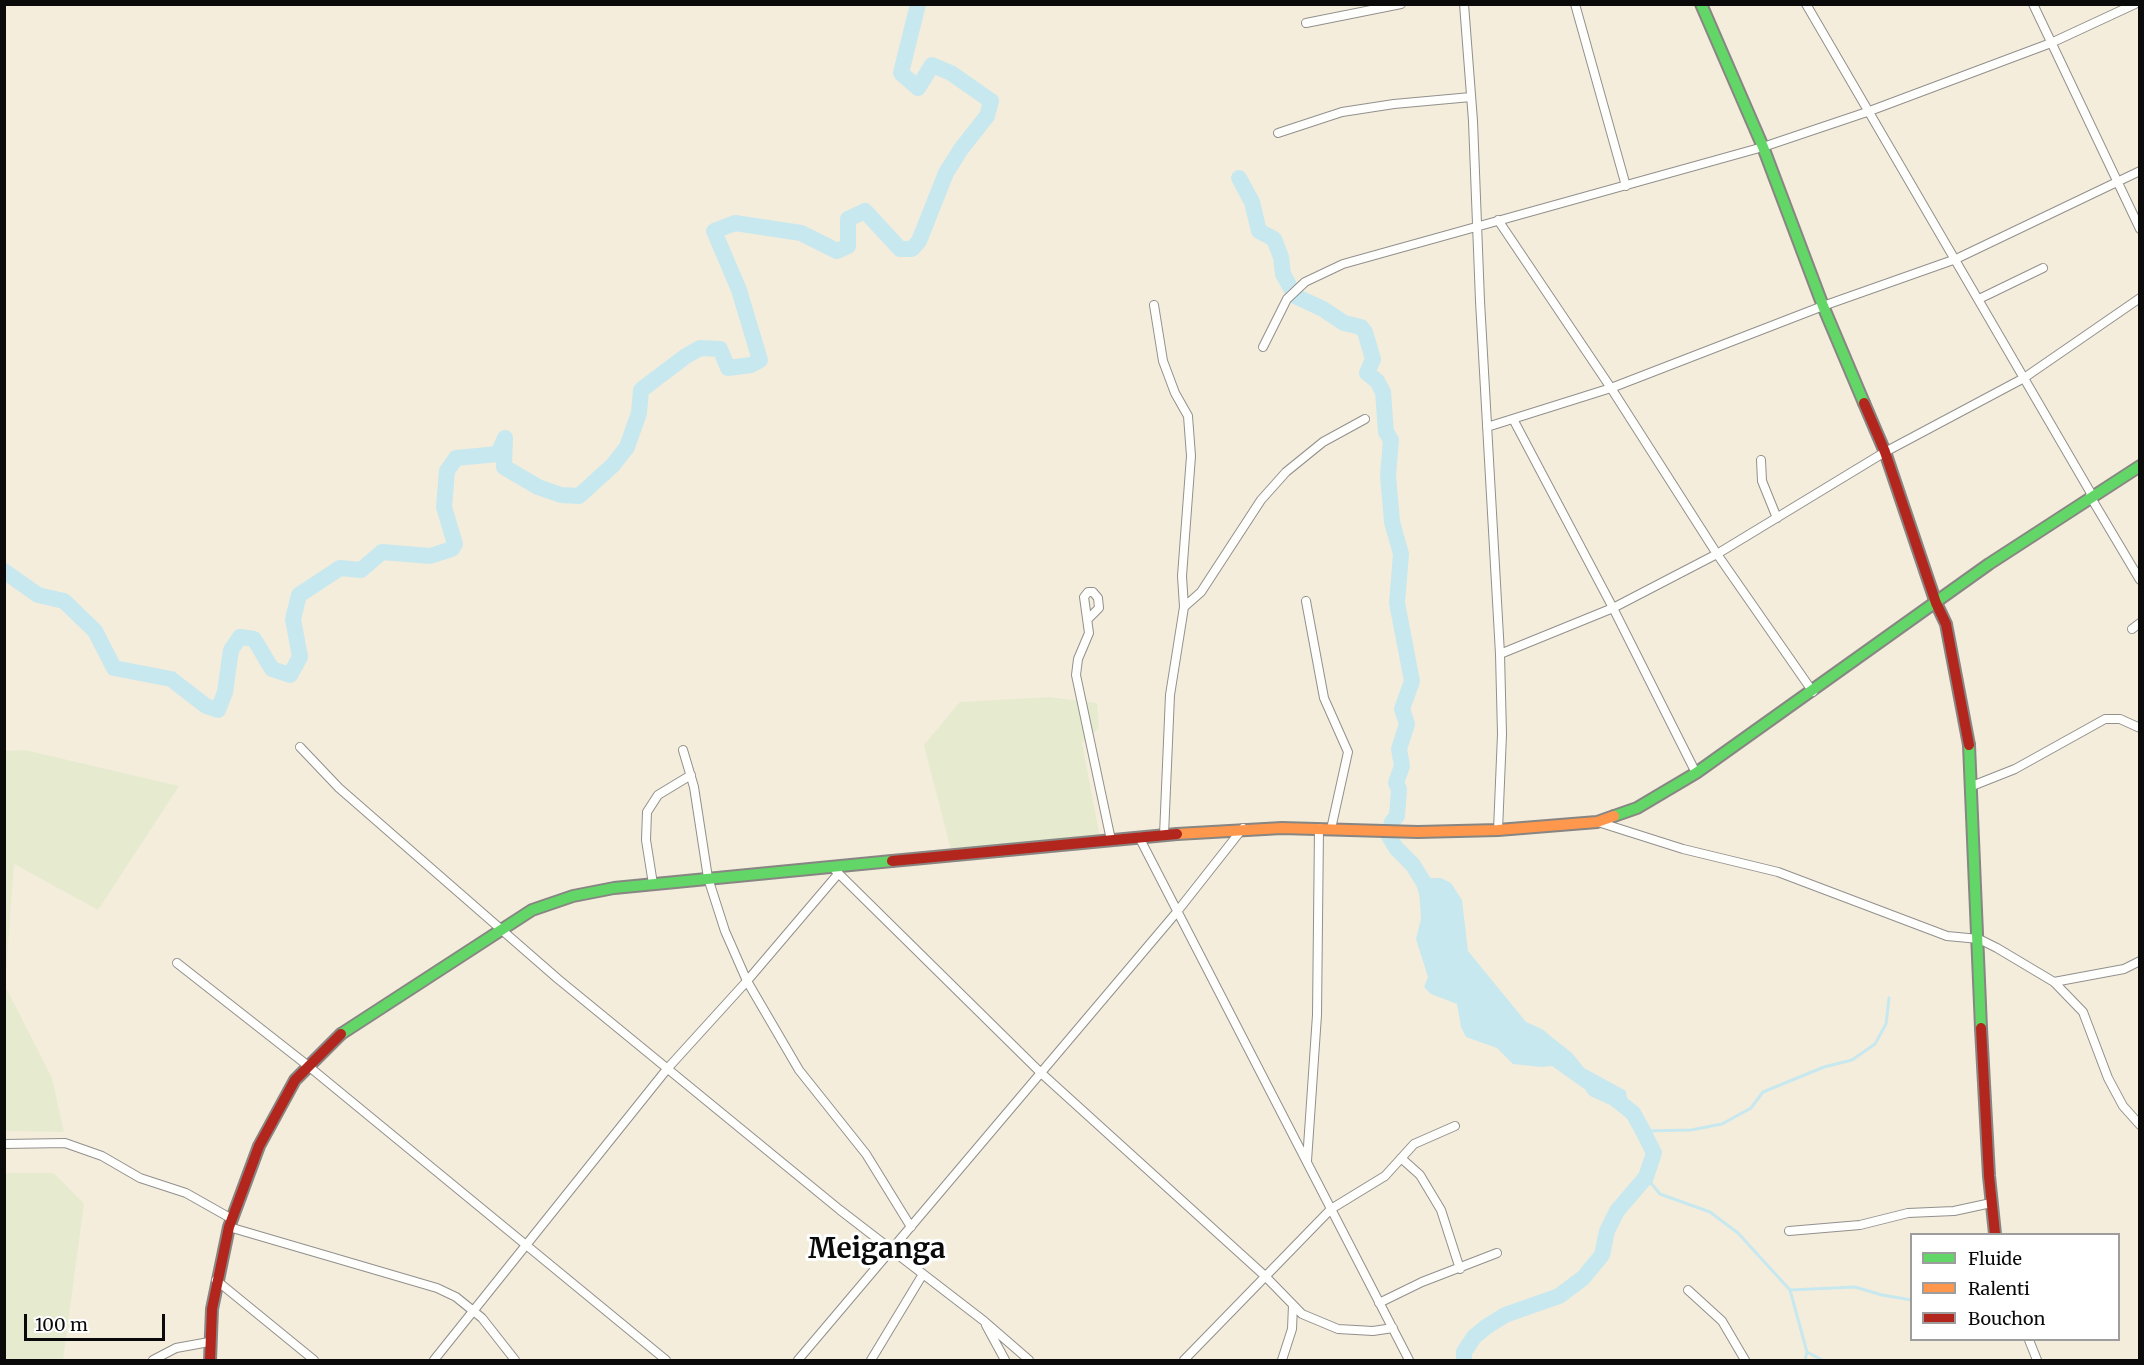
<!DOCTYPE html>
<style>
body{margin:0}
#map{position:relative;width:2144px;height:1365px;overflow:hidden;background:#f9f5ee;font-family:Merriweather,serif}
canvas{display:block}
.frame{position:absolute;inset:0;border:6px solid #0a0a0a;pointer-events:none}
.legend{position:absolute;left:1910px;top:1233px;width:210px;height:108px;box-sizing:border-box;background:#fff;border:2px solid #9d9d9d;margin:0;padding:8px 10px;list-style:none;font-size:18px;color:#0a0a0a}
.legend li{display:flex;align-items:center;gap:12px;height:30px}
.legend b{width:30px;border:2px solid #9d9d9d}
.scale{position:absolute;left:24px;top:1314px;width:141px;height:27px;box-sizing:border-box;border:3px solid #0a0a0a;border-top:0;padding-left:8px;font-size:18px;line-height:21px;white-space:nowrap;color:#0a0a0a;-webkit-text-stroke:4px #fff;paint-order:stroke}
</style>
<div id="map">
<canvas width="2144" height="1365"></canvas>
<div class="frame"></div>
<ul class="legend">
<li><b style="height:8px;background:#63d668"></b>Fluide</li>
<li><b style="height:8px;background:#ff974d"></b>Ralenti</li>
<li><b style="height:8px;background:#b3261e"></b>Bouchon</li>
</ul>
<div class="scale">100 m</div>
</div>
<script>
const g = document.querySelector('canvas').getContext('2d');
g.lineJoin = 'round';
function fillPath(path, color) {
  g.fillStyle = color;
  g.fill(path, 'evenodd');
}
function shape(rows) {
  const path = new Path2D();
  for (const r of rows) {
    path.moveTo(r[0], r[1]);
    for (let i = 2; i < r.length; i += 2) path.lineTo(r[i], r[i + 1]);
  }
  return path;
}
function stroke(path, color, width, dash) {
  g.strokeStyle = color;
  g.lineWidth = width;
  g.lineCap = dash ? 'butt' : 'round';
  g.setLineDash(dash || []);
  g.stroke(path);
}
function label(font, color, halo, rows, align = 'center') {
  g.font = font + ' Merriweather,serif';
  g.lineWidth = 6;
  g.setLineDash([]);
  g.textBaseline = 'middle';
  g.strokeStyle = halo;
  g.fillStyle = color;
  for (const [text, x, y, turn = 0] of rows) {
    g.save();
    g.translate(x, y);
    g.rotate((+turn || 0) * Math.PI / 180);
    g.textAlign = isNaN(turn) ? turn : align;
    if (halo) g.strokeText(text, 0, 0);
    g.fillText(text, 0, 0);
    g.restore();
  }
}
const farmland = shape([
 [5,5,2139,5,2139,1360,5,1360],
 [1912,1234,2118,1234,2118,1340,1912,1340]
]);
const green = shape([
 [1049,697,1097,703,1099,728,1082,743,1102,848,954,862,924,745,960,702],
 [25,750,179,786,98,910,14,864,5,986,52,1078,64,1132,5,1131,5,751],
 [5,1173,54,1173,84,1204,63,1360,5,1360]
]);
const water = shape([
 [1430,878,1441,878,1451,883,1462,900,1468,951,1526,1022,1542,1029,1554,1039,1572,1053,1584,1068,1626,1091,1627,1098,1624,1102,1590,1093,1552,1066,1541,1067,1513,1064,1497,1048,1466,1037,1461,1027,1457,1004,1431,994,1424,987,1428,977,1416,939,1421,919,1419,889]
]);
const stream = shape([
 [1643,1131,1691,1130,1722,1124,1751,1108,1763,1092,1824,1067,1852,1060,1875,1044,1886,1024,1889,998],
 [1646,1177,1660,1194,1710,1212,1738,1233,1790,1290,1855,1287,1882,1295,1912,1300],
 [1790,1290,1807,1352,1822,1360],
 [1805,1360,1807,1352]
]);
const river = shape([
 [1239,178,1252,202,1259,231,1274,239,1281,257,1283,274,1295,296,1323,309,1344,323,1361,327,1365,332,1373,359,1367,373,1377,381,1383,392,1386,432,1391,440,1388,475,1392,522,1401,554,1397,603,1412,681,1402,709,1407,724,1399,749,1402,766,1396,783,1399,789,1397,816,1392,822,1389,836,1396,848,1413,865,1424,883,1430,903],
 [4,571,38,595,64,601,95,631,114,668,171,679,206,706,218,710,225,692,231,650,240,637,254,639,272,669,290,675,300,657,293,619,299,595,340,568,361,570,382,552,430,556,452,549,455,544,444,507,447,471,456,458,498,454,505,438,504,467,538,487,561,495,579,496,613,465,627,447,639,413,641,390,686,356,700,348,720,349,728,368,751,365,760,360,739,290,714,231,735,223,801,233,837,251,848,246,848,219,865,211,900,249,912,249,919,241,946,173,961,149,987,116,991,101,951,73,932,65,918,88,901,73,918,4],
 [1464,1360,1464,1352,1474,1337,1486,1327,1505,1315,1559,1296,1583,1278,1602,1255,1607,1231,1617,1211,1646,1177,1654,1153,1643,1131,1633,1113,1614,1098,1594,1089]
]);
const street = shape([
 [1464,4,1473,121,1480,301,1500,654,1502,734,1498,830],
 [1575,4,1626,186],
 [1806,4,2092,495],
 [2033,4,2140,229],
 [1306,23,1401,4],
 [1278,133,1342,112,1394,104,1471,97],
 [1498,220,1611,388,1717,554,1813,692],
 [1979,299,2043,268],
 [1154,305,1163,361,1175,393,1188,416,1191,456,1182,576,1184,607,1170,695,1164,835],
 [1263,347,1287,299,1305,282,1343,264,1763,147,1867,112,2051,43,2135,4],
 [1513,419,1613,608,1696,773],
 [1487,427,1611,388,1823,306,1956,259,2140,171],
 [1761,460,1762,481,1777,518],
 [2090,496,2140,580],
 [1306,601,1324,698,1348,752,1331,829],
 [1184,607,1201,592,1261,500,1286,472,1323,442,1365,419],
 [1088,619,1099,608,1098,598,1093,592,1088,592,1084,597,1089,633,1078,659,1076,675,1111,840],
 [2132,629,2140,623],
 [1500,654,1613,608,1717,554,1885,452,2024,378,2140,298],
 [300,747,339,788,558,979,840,1210,984,1321,1029,1360],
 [683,750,694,787,708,878,725,931,747,981,799,1070,866,1154,911,1227],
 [1972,786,2015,769,2105,719,2120,719,2140,728],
 [1598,822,1683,849,1778,872,1947,936,1979,939,1997,948,2054,982,2083,1012,2108,1078,2123,1106,2140,1125],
 [1139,837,1409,1360],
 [832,867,1040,1072,1265,1276,1302,1314,1338,1329,1373,1331,1393,1328],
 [653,884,646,840,647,812,658,795,691,775],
 [177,963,307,1065,666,1360],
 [2054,982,2124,969,2140,961],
 [4,1144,65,1143,102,1156,140,1178,186,1193,232,1219],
 [1401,1158,1420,1175,1441,1210,1460,1269],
 [1307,1161,1317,1015,1319,828],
 [229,1227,437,1288,456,1297,482,1318,515,1360],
 [1789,1231,1860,1225,1908,1213,1954,1211,1991,1203],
 [216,1280,314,1360],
 [1688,1290,1722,1321,1745,1360],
 [1379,1303,1422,1282,1497,1253],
 [986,1325,1005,1360],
 [2029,1340,2037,1360],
 [153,1360,176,1348,209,1342],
 [434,1360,667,1069,747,981,838,874],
 [798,1360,1176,913,1243,828],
 [871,1360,923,1274],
 [1184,1360,1331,1209,1385,1176,1414,1144,1455,1126],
 [1282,1360,1292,1329,1293,1305]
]);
const fast = shape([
 [1701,4,1763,147,1823,306,1864,403],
 [1969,745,1981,1028],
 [1614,816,1637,808,1696,773,1989,564,2140,466],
 [341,1034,532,910,573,896,614,888,892,861]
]);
const slow = shape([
 [1177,834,1282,828,1418,832,1498,830,1597,822,1614,816]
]);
const jam = shape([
 [1864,403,1885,452,1936,603,1946,624,1969,745],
 [892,861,1177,834],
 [1981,1028,1989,1176,1995,1234],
 [210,1360,212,1309,229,1227,259,1146,295,1080,341,1034]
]);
const townNames = [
 ["Meiganga",877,1250]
];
fillPath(farmland, '#f4eddc');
fillPath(green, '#e6ebd0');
fillPath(water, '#c8e8ef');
stroke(stream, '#c8e8ef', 3);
stroke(river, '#c8e8ef', 16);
stroke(street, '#92908d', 10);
stroke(fast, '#888683', 14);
stroke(slow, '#888683', 14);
stroke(jam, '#888683', 14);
stroke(street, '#fefefc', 8);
stroke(fast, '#63d668', 10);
stroke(slow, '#ff974d', 10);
stroke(jam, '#b3261e', 10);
label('bold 28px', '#0a0a0a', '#fff', townNames);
</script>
